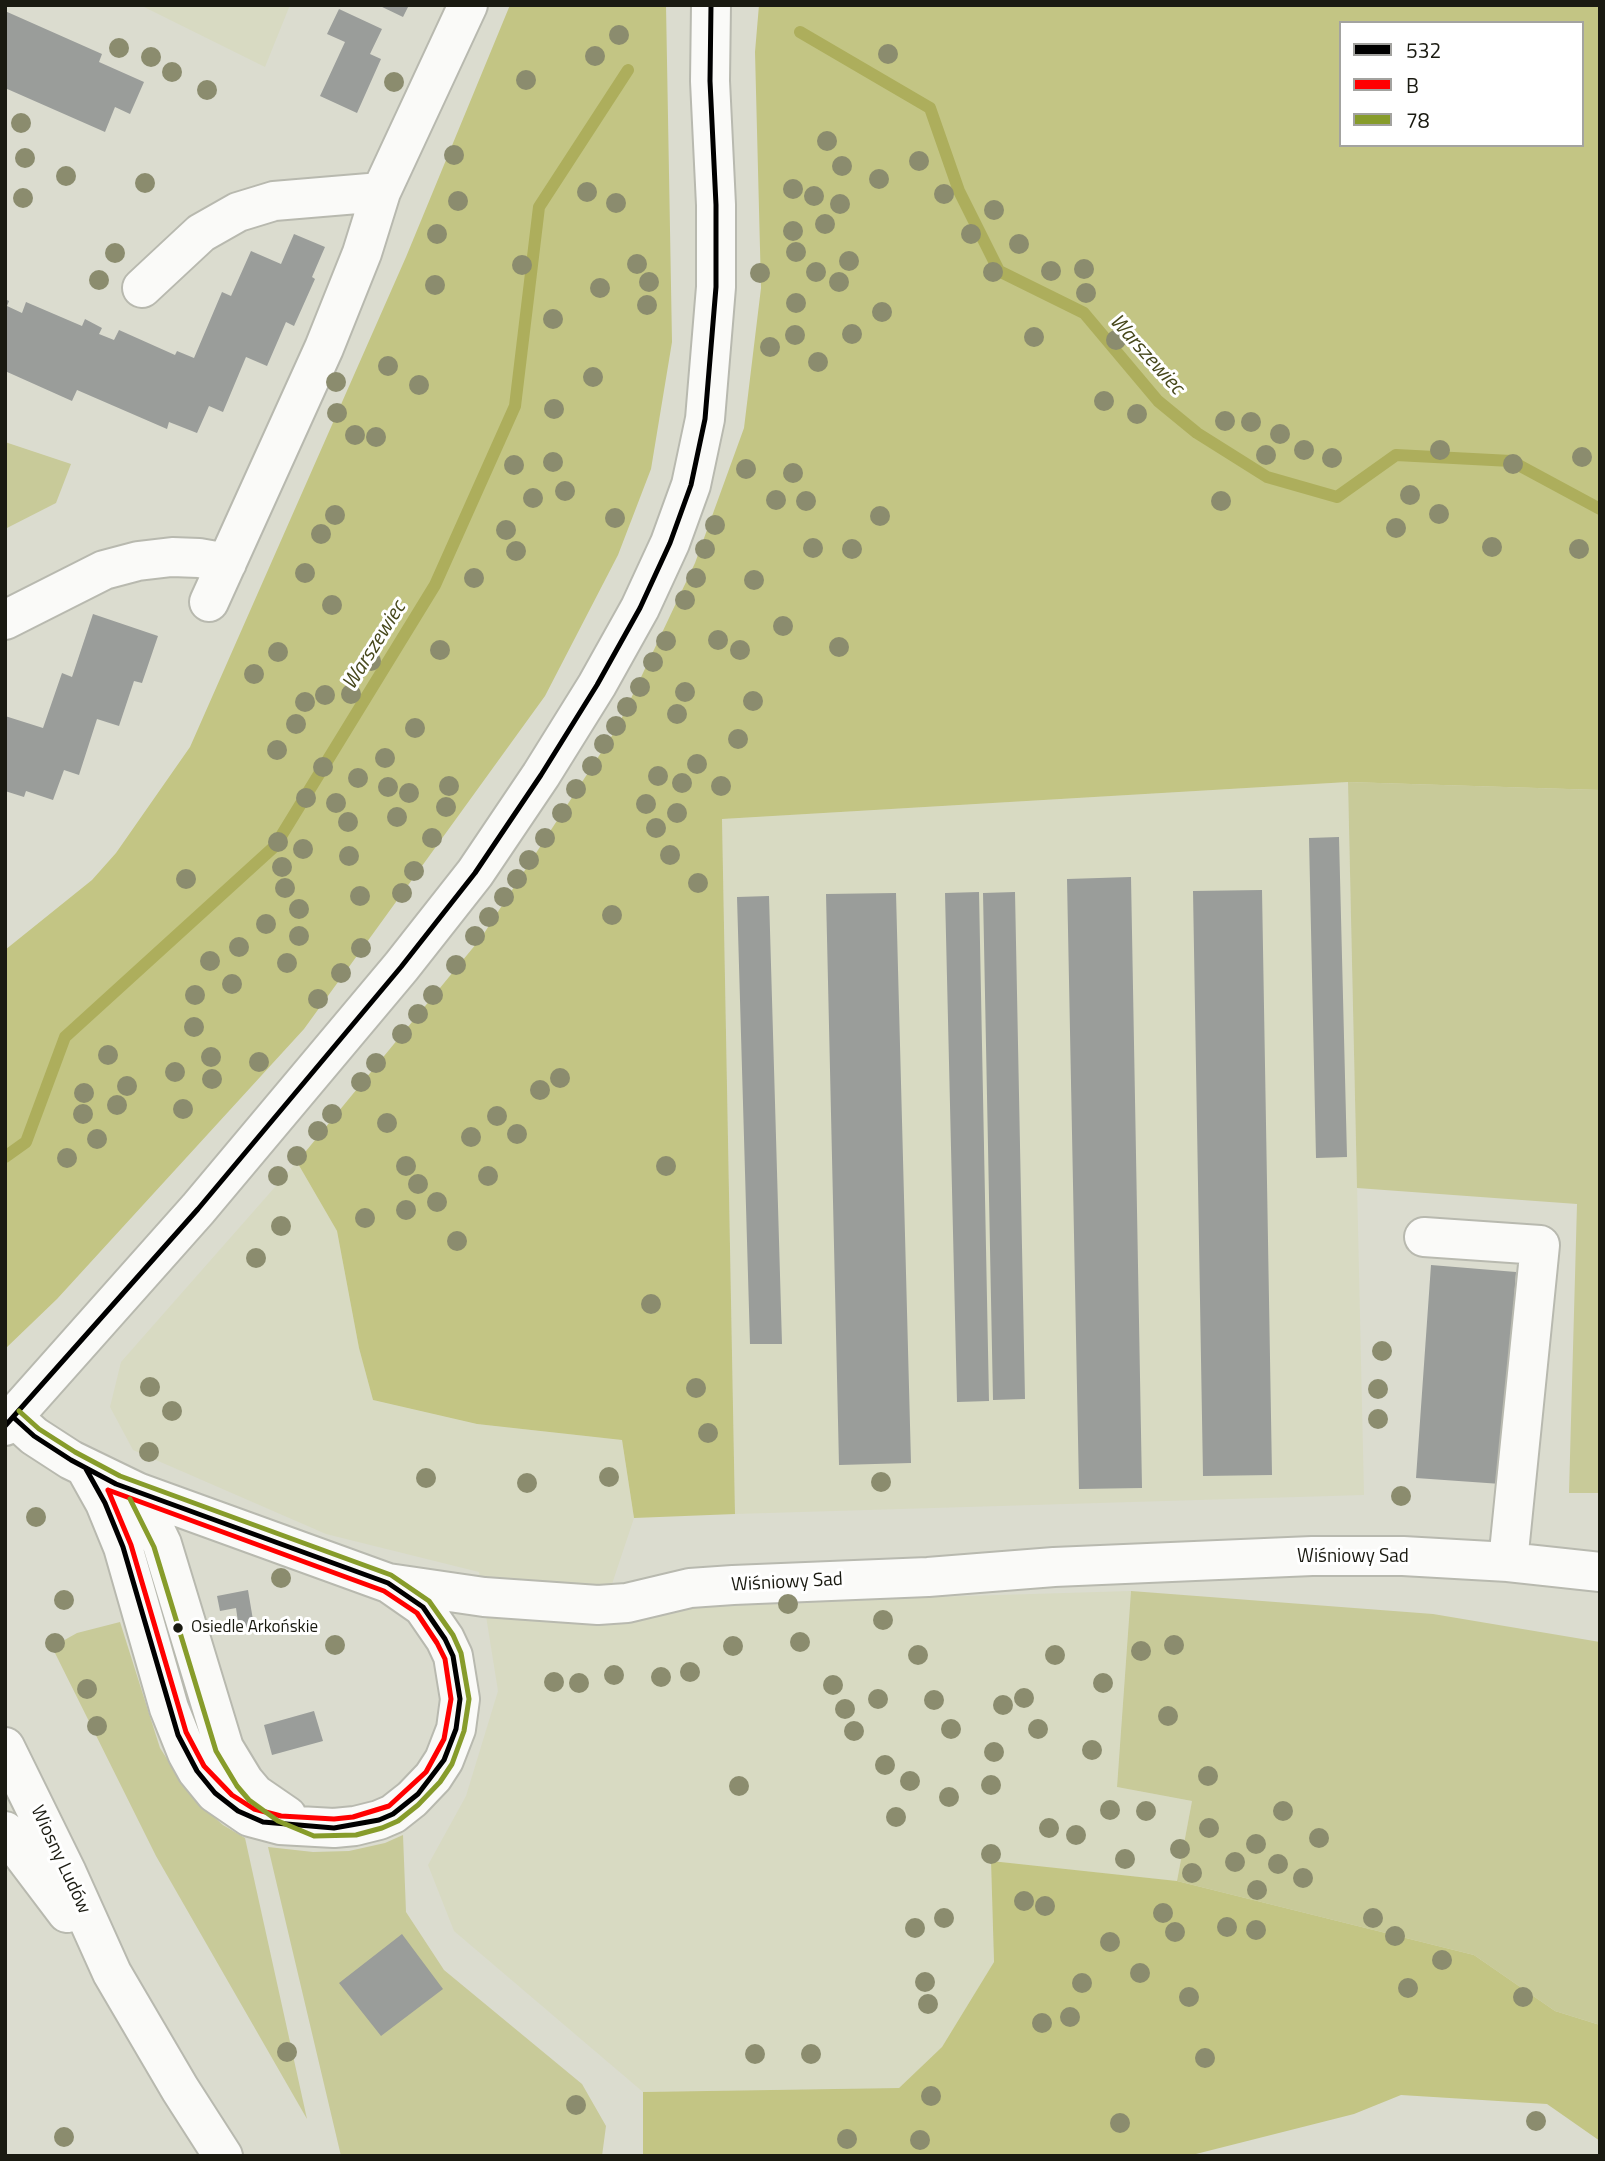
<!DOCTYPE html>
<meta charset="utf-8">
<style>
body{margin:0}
#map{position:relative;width:1605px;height:2161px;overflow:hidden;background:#dbdccf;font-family:"Titillium Web",sans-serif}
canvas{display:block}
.frame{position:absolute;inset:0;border:7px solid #1a1a11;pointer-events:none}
.legend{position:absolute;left:1339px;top:21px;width:245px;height:126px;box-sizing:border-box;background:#fff;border:2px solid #a3a3a0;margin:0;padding:9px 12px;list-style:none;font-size:21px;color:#1a1a11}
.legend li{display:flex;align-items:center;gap:14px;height:35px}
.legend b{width:35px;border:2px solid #a3a3a0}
</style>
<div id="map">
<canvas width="1605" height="2161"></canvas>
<div class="frame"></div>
<ul class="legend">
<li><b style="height:9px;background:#000"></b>532</li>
<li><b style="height:9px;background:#f00"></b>B</li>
<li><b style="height:9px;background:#879c2b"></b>78</li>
</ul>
</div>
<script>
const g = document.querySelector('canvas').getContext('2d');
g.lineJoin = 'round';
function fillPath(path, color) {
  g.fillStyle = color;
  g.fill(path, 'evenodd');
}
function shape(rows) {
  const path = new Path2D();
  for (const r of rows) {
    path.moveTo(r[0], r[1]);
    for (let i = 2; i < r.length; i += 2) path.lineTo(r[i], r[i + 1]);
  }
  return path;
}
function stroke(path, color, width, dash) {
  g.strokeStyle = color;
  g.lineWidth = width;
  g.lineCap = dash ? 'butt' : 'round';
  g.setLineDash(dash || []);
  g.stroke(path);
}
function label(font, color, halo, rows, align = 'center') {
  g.font = font + ' "Titillium Web",sans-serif';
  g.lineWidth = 6;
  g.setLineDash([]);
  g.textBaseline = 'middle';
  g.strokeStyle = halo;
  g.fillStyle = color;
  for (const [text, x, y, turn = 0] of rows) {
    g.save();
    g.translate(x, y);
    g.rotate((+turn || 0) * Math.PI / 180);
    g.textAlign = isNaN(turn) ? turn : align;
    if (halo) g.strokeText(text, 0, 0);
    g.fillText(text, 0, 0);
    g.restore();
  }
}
const built = shape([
 [140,5,290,5,265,67],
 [1348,782,1364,1495,735,1514,722,819],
 [297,1162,337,1231,359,1348,373,1400,477,1424,622,1440,634,1518,601,1617,733,1603,1131,1591,1117,1787,1192,1801,1177,1881,991,1862,994,1962,942,2047,899,2088,643,2092,454,1931,428,1865,466,1796,498,1691,479,1572,326,1534,133,1450,110,1407,121,1362]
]);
const green = shape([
 [5,442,71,464,56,503,5,529],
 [1348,782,1600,790,1600,1493,1569,1493,1577,1204,1357,1188],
 [1131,1591,1433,1614,1600,1642,1600,2025,1555,2011,1474,1955,1177,1881,1192,1801,1117,1787],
 [120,1622,160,1748,188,1791,205,1809,223,1825,245,1838,307,2119,156,1856,52,1647,77,1633],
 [403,1835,406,1912,444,1970,582,2084,606,2126,602,2156,341,2156,268,1847,313,1852,349,1851,385,1843]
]);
const forest = shape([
 [510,5,666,5,672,342,651,469,618,555,545,696,304,1029,57,1299,5,1349,5,950,92,880,116,853,190,747,406,257],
 [759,5,1600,5,1600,790,1348,782,722,819,735,1514,634,1518,622,1440,477,1424,373,1400,359,1348,337,1231,297,1162,481,938,617,728,695,563,744,428,761,288,755,52],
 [1341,23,1582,23,1582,145,1341,145],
 [991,1861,1177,1881,1474,1955,1555,2011,1600,2025,1600,2141,1547,2104,1401,2095,1354,2114,1188,2156,643,2156,643,2092,899,2088,942,2047,994,1962]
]);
const stream = shape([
 [800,32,930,108,959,191,999,271,1084,313,1158,401,1197,433,1267,477,1337,497,1396,455,1511,461,1600,509],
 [5,1157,26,1142,65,1037,275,846,435,585,515,406,539,207,628,70]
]);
const building = shape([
 [378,5,409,5,403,17],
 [339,9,382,29,370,54,381,59,357,113,320,96,345,42,327,34],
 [5,11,102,54,99,62,144,82,130,114,115,107,105,132,5,88],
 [294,234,325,247,312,277,315,279,294,326,286,322,267,366,246,357,223,412,209,406,197,433,169,422,167,429,77,390,72,401,5,371,5,299,9,301,7,306,22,313,26,302,82,326,85,319,102,328,99,334,114,340,119,330,175,355,177,351,194,358,222,292,231,296,251,251,281,264],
 [93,614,158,636,142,683,134,681,119,726,97,719,79,775,64,770,53,800,26,791,24,797,5,791,5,716,43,728,62,673,72,677],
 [1339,837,1347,1157,1316,1158,1309,838],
 [1131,877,1142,1488,1079,1489,1067,879],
 [1262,890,1272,1475,1203,1476,1193,891],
 [979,892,989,1401,957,1402,945,893],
 [1015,892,1025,1399,993,1400,983,893],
 [896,893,911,1463,839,1465,826,894],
 [769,896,782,1344,750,1344,737,897],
 [1431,1265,1516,1272,1501,1484,1416,1478],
 [248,1590,254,1626,239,1629,236,1608,220,1611,217,1596],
 [314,1711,323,1741,272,1755,264,1725],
 [402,1934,443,1989,381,2036,339,1983]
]);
const minor = shape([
 [142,288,201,233,238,212,274,201,381,192,468,5],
 [209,602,324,348,362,253,381,192],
 [5,620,104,570,138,561,172,557,199,558,227,563],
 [1424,1237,1540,1245,1508,1562],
 [13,1417,34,1436,71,1460,137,1492,388,1583,484,1597,598,1605,627,1603,690,1588,733,1585,928,1577,1054,1567,1312,1556,1403,1556,1508,1562,1600,1572],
 [5,1426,198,1209,401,967,475,873,541,775,597,685,640,608,670,543,691,485,705,419,716,287,716,205,710,81,711,5],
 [86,1469,105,1503,123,1547,169,1708,187,1753,197,1771,215,1793,250,1817,280,1825,334,1828,355,1826,379,1820,393,1814,412,1799,433,1777,444,1760,456,1729,460,1699,453,1656,445,1639,423,1607,390,1584],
 [137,1492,162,1544,224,1748,244,1781,255,1794,287,1816],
 [5,1747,67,1873,112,1973,180,2089,223,2156],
 [5,1831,67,1913]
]);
const bus1 = shape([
 [13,1417,34,1436,71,1460,116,1484,388,1583,423,1607,445,1639,453,1656,460,1699,456,1729,444,1760,418,1794,393,1814,379,1820,334,1828,263,1822,238,1811,215,1793,197,1771,178,1735,123,1547,105,1503,86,1469],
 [5,1426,198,1209,401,967,475,873,541,775,597,685,640,608,670,543,691,485,705,419,716,287,716,205,710,81,711,5]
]);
const bus2 = shape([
 [108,1490,384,1591,417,1613,437,1643,445,1659,451,1699,444,1739,426,1772,389,1806,353,1817,334,1819,281,1816,254,1809,232,1795,204,1766,186,1732,131,1545,108,1490]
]);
const bus3 = shape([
 [19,1411,39,1429,75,1452,120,1476,391,1575,429,1601,453,1635,461,1653,469,1699,464,1731,452,1764,440,1782,418,1805,398,1821,382,1828,356,1835,314,1836,278,1821,249,1800,237,1786,216,1751,154,1547,130,1499]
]);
const trees = [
 [619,35],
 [119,48],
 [888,54],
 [595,56],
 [151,57],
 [172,72],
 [526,80],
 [394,82],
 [207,90],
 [21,123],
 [827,141],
 [454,155],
 [25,158],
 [919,161],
 [842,166],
 [66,176],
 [879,179],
 [145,183],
 [793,189],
 [587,192],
 [944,194],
 [814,196],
 [23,198],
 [458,201],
 [616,203],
 [840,204],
 [994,210],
 [825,224],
 [793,231],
 [437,234],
 [971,234],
 [1019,244],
 [796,252],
 [115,253],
 [849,261],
 [637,264],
 [522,265],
 [1084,269],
 [1051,271],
 [816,272],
 [993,272],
 [760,273],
 [99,280],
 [649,282],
 [839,282],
 [435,285],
 [600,288],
 [1086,293],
 [796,303],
 [647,305],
 [882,312],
 [553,319],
 [852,334],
 [795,335],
 [1034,337],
 [1116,340],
 [770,347],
 [818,362],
 [388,366],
 [593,377],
 [336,382],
 [419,385],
 [1104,401],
 [554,409],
 [337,413],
 [1137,414],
 [1225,421],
 [1251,422],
 [1280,434],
 [355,435],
 [376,437],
 [1304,450],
 [1440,450],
 [1266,455],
 [1582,457],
 [1332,458],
 [553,462],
 [1513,464],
 [514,465],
 [746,469],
 [793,473],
 [565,491],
 [1410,495],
 [533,498],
 [776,500],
 [806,501],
 [1221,501],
 [1439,514],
 [335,515],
 [880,516],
 [615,518],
 [715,525],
 [1396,528],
 [506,530],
 [321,534],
 [1492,547],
 [813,548],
 [705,549],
 [852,549],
 [1579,549],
 [516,551],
 [305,573],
 [474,578],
 [696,578],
 [754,580],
 [685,600],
 [332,605],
 [783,626],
 [718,640],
 [666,641],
 [839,647],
 [440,650],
 [740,650],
 [278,652],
 [371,661],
 [653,662],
 [254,674],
 [640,687],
 [685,692],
 [351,694],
 [325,695],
 [753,701],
 [305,702],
 [627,707],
 [677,714],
 [296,724],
 [616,726],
 [415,728],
 [738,739],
 [604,744],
 [277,750],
 [385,758],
 [697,764],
 [592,766],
 [323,767],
 [658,776],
 [358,778],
 [682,783],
 [449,786],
 [721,786],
 [388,787],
 [576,789],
 [409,793],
 [306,798],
 [336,803],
 [646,804],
 [446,807],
 [562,813],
 [677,813],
 [397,817],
 [348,822],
 [656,828],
 [432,838],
 [545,838],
 [278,842],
 [303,849],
 [670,855],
 [349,856],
 [529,860],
 [282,867],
 [414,871],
 [186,879],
 [517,879],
 [698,883],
 [285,888],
 [402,893],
 [360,896],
 [504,897],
 [299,909],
 [612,915],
 [489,917],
 [266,924],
 [299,936],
 [475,936],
 [239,947],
 [361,948],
 [210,961],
 [287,963],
 [456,965],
 [341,973],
 [232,984],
 [195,995],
 [433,995],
 [318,999],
 [418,1014],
 [194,1027],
 [402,1034],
 [108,1055],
 [211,1057],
 [259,1062],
 [376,1063],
 [175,1072],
 [560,1078],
 [212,1079],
 [361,1082],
 [127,1086],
 [540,1090],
 [84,1093],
 [117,1105],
 [183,1109],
 [83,1114],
 [332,1114],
 [497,1116],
 [387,1123],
 [318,1131],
 [517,1134],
 [471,1137],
 [97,1139],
 [297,1156],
 [67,1158],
 [406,1166],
 [666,1166],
 [278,1176],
 [488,1176],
 [418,1184],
 [437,1202],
 [406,1210],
 [365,1218],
 [281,1226],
 [457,1241],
 [256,1258],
 [651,1304],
 [1382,1351],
 [150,1387],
 [696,1388],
 [1378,1389],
 [172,1411],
 [1378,1419],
 [708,1433],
 [149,1452],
 [609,1477],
 [426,1478],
 [881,1482],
 [527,1483],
 [1401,1496],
 [36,1517],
 [281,1578],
 [64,1600],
 [788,1604],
 [883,1620],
 [800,1642],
 [55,1643],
 [335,1645],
 [1174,1645],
 [733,1646],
 [1141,1651],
 [918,1655],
 [1055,1655],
 [690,1672],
 [614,1675],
 [661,1677],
 [554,1682],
 [579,1683],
 [1103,1683],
 [833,1685],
 [87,1689],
 [1024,1698],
 [878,1699],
 [934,1700],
 [1003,1705],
 [845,1709],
 [1168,1716],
 [97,1726],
 [951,1729],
 [1038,1729],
 [854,1731],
 [1092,1750],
 [994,1752],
 [885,1765],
 [1208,1776],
 [910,1781],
 [991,1785],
 [739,1786],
 [949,1797],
 [1110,1810],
 [1146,1811],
 [1283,1811],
 [896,1817],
 [1049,1828],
 [1209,1828],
 [1076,1835],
 [1319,1838],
 [1256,1844],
 [1180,1849],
 [991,1854],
 [1125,1859],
 [1235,1862],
 [1278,1864],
 [1192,1873],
 [1303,1878],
 [1257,1890],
 [1024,1901],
 [1045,1906],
 [1163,1913],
 [944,1918],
 [1373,1918],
 [1227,1927],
 [915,1928],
 [1256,1930],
 [1175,1932],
 [1395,1936],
 [1110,1942],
 [1442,1960],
 [1140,1973],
 [925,1982],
 [1082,1983],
 [1408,1988],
 [1189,1997],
 [1523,1997],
 [928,2004],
 [1070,2017],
 [1042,2023],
 [287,2052],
 [755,2054],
 [811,2054],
 [1205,2058],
 [931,2096],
 [576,2105],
 [1536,2121],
 [1120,2123],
 [64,2137],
 [847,2139],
 [920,2140]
];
const markers = [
 [178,1628,6,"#1a1a11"]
];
const busNames = [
 ["Osiedle Arkońskie",191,1628]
];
const streetNames = [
 ["Wiśniowy Sad",1353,1557],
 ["Wiśniowy Sad",787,1583,-3],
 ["Wiosny Ludów",60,1860,65]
];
const waterNames = [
 ["Warszewiec",1146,355,48],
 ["Warszewiec",375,646,-58]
];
fillPath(built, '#d8dac2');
fillPath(green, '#c8ca99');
fillPath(forest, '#c3c584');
stroke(stream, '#adae5c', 12);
fillPath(building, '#9a9d9a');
stroke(minor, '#b8b9af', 42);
stroke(minor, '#fafaf8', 38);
stroke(bus1, '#000', 5);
stroke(bus2, '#f00', 5);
stroke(bus3, '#879c2b', 5);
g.fillStyle = '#8b8c6e';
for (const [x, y] of trees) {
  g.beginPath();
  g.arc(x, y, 10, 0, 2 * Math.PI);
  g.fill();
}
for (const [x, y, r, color] of markers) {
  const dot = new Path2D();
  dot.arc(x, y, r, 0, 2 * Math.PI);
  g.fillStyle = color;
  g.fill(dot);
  stroke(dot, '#fff', 2.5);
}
label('17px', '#1a1a11', '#fff', busNames, 'left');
label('19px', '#1a1a11', '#fff', streetNames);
label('italic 21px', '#46471b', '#fff', waterNames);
</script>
